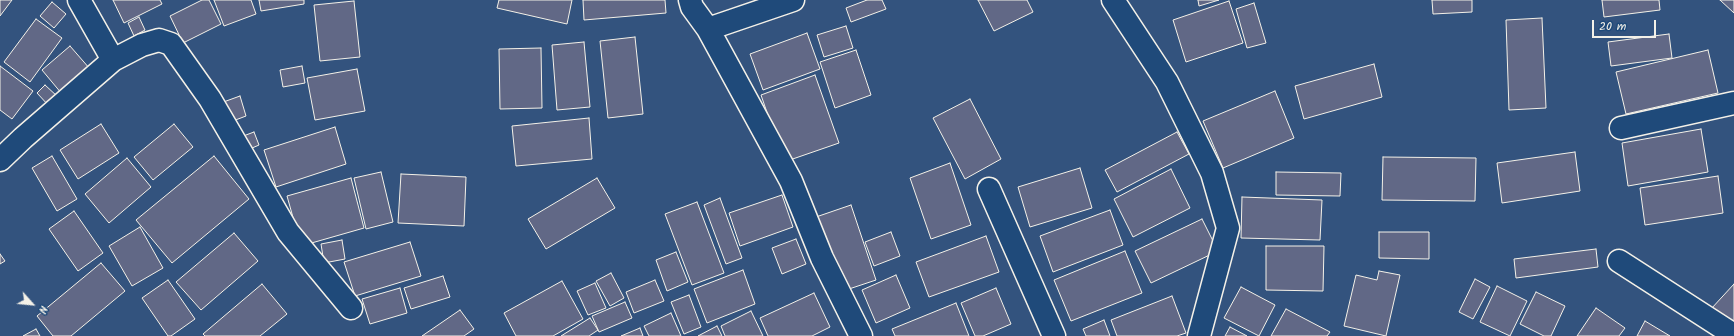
<!DOCTYPE html>
<style>
body{margin:0}
#map{position:relative;width:1734px;height:336px;overflow:hidden;background:#33537e;font-family:Kalam,sans-serif}
canvas{display:block}
.north{position:absolute;left:12px;top:284px;width:40px;height:40px;-webkit-text-stroke:3px #1f4a7a;paint-order:stroke;rotate:117deg;font-size:11px;font-weight:700;line-height:16px;text-align:center;color:#f4f1e8}
.north::after{content:'';display:block;margin:auto;width:14px;height:18px;background:#f4f1e8;clip-path:polygon(50% 0,100% 100%,50% 72%,0 100%)}
.scale{position:absolute;left:1592px;top:20px;width:64px;height:18px;box-sizing:border-box;border:2px solid #f4f1e8;border-top:0;padding-left:5px;font-size:12px;line-height:14px;white-space:nowrap;color:#f4f1e8;-webkit-text-stroke:3px #1f4a7a;paint-order:stroke}
</style>
<div id="map">
<canvas width="1734" height="336"></canvas>
<div class="north">N</div>
<div class="scale">20 m</div>
</div>
<script>
const g = document.querySelector('canvas').getContext('2d');
g.lineJoin = 'round';
function fillPath(path, color) {
  g.fillStyle = color;
  g.fill(path, 'evenodd');
}
function shape(rows) {
  const path = new Path2D();
  for (const r of rows) {
    path.moveTo(r[0], r[1]);
    for (let i = 2; i < r.length; i += 2) path.lineTo(r[i], r[i + 1]);
  }
  return path;
}
function stroke(path, color, width, dash) {
  g.strokeStyle = color;
  g.lineWidth = width;
  g.lineCap = dash ? 'butt' : 'round';
  g.setLineDash(dash || []);
  g.stroke(path);
}
const building = shape([
 [0,0,12,0,0,16,0,0],
 [113,0,160,0,162,4,124,23,113,0],
 [202,0,209,0,221,24,183,43,170,16,202,0],
 [214,0,251,0,256,14,224,26,214,0],
 [259,0,304,0,304,4,261,11,259,0],
 [499,0,572,0,567,24,497,8,499,0],
 [583,0,665,0,666,13,584,20,583,0],
 [867,0,882,0,886,9,851,22,846,8,867,0],
 [978,0,1027,0,1033,12,994,31,978,0],
 [1198,0,1219,0,1199,6,1198,0],
 [1432,0,1472,0,1472,12,1433,14,1432,0],
 [1602,0,1659,0,1660,10,1604,17,1602,0],
 [1720,0,1734,0,1734,13,1720,0],
 [354,1,360,57,320,61,314,5,354,1],
 [1229,1,1243,43,1186,62,1173,20,1229,1],
 [52,2,66,14,54,28,40,16,52,2],
 [1254,3,1266,43,1247,48,1236,9,1254,3],
 [139,17,145,30,134,36,128,23,139,17],
 [1542,18,1546,108,1509,110,1506,20,1542,18],
 [36,19,62,38,30,82,4,62,36,19],
 [846,26,853,48,824,57,817,35,846,26],
 [807,33,820,69,763,90,750,54,807,33],
 [1669,34,1672,58,1611,66,1608,42,1669,34],
 [635,37,643,114,608,118,600,41,635,37],
 [584,42,590,107,557,110,552,45,584,42],
 [70,46,90,69,62,94,42,70,70,46],
 [541,48,542,108,500,109,499,49,541,48],
 [856,50,871,95,835,108,820,62,856,50],
 [1708,50,1718,93,1626,114,1616,72,1708,50],
 [1374,64,1382,97,1304,119,1295,86,1374,64],
 [0,66,33,91,12,119,0,110,0,66],
 [302,66,305,83,283,87,280,70,302,66],
 [357,69,365,111,315,120,307,78,357,69],
 [815,75,839,143,784,162,761,95,815,75],
 [45,85,58,97,49,106,37,93,45,85],
 [1275,91,1294,138,1223,168,1203,121,1275,91],
 [240,96,246,116,225,124,218,104,240,96],
 [970,99,1001,159,965,179,933,118,970,99],
 [589,118,592,159,516,166,512,126,589,118],
 [101,124,119,153,78,179,60,150,101,124],
 [174,124,193,147,153,180,134,157,174,124],
 [335,127,346,164,276,187,264,150,335,127],
 [1701,129,1708,172,1628,186,1622,143,1701,129],
 [254,132,259,145,243,152,238,138,254,132],
 [1177,132,1189,154,1117,192,1105,170,1177,132],
 [1575,152,1580,191,1502,203,1497,163,1575,152],
 [52,156,77,199,57,211,32,168,52,156],
 [214,156,249,199,172,263,136,220,214,156],
 [1383,157,1476,158,1475,201,1382,200,1383,157],
 [127,158,151,187,109,223,85,194,127,158],
 [950,163,971,225,931,239,910,178,950,163],
 [1080,168,1092,208,1030,227,1018,187,1080,168],
 [1171,169,1190,208,1133,237,1114,199,1171,169],
 [381,172,393,222,366,229,354,178,381,172],
 [1276,172,1341,173,1340,196,1276,195,1276,172],
 [401,174,466,177,464,226,398,223,401,174],
 [1718,176,1723,213,1645,225,1640,188,1718,176],
 [351,178,364,228,301,246,287,196,351,178],
 [597,178,615,208,546,249,528,219,597,178],
 [782,195,793,227,740,246,729,213,782,195],
 [1242,197,1322,200,1320,240,1241,238,1242,197],
 [720,198,742,258,726,264,704,205,720,198],
 [697,202,724,273,692,285,665,214,697,202],
 [851,205,876,280,840,292,816,217,851,205],
 [1110,210,1123,245,1053,272,1040,236,1110,210],
 [74,211,103,253,78,271,49,229,74,211],
 [1202,219,1218,251,1151,283,1135,251,1202,219],
 [140,227,163,268,132,286,109,246,140,227],
 [891,232,900,256,874,266,865,242,891,232],
 [1379,232,1429,232,1429,259,1379,258,1379,232],
 [234,233,258,261,201,310,176,282,234,233],
 [986,236,999,272,929,297,916,262,986,236],
 [796,239,806,264,782,274,772,248,796,239],
 [342,240,345,259,324,263,321,244,342,240],
 [410,242,421,276,355,296,344,262,410,242],
 [1266,246,1324,246,1323,291,1266,290,1266,246],
 [1596,249,1598,267,1516,278,1514,259,1596,249],
 [1125,251,1142,293,1071,321,1054,280,1125,251],
 [676,252,688,282,667,291,656,260,676,252],
 [0,254,5,261,0,264,0,254],
 [101,263,125,291,71,336,53,336,37,316,101,263],
 [743,270,755,304,707,323,694,289,743,270],
 [1379,271,1400,275,1386,336,1344,326,1356,275,1377,280,1379,271],
 [611,273,624,298,610,306,596,281,611,273],
 [896,275,910,308,876,323,862,290,896,275],
 [443,276,450,297,411,309,404,288,443,276],
 [1475,279,1490,287,1473,319,1459,312,1475,279],
 [168,280,195,319,171,336,168,336,142,298,168,280],
 [655,280,664,301,634,313,626,292,655,280],
 [562,281,583,319,553,336,516,336,504,313,562,281],
 [595,283,606,308,588,315,577,291,595,283],
 [262,284,287,314,260,336,205,336,203,334,262,284],
 [1734,284,1734,330,1711,309,1734,284],
 [1497,286,1527,301,1510,336,1480,322,1497,286],
 [1241,287,1275,305,1259,336,1224,318,1241,287],
 [400,288,407,313,370,324,362,299,400,288],
 [996,288,1011,324,983,336,975,336,961,303,996,288],
 [1536,292,1565,306,1551,336,1544,336,1520,324,1536,292],
 [814,293,830,327,812,336,768,336,760,318,814,293],
 [689,295,701,327,684,334,671,302,689,295],
 [1172,296,1186,333,1177,336,1117,336,1111,320,1172,296],
 [625,302,632,318,599,332,592,316,625,302],
 [956,303,969,336,895,336,892,329,956,303],
 [1596,308,1625,328,1619,336,1577,336,1596,308],
 [1286,309,1330,332,1327,336,1271,336,1286,309],
 [460,310,474,329,464,336,422,336,460,310],
 [751,311,763,336,725,336,721,326,751,311],
 [671,313,681,336,649,336,644,326,671,313],
 [590,318,598,330,589,336,561,336,590,318],
 [1104,320,1110,336,1086,336,1083,329,1104,320],
 [1645,321,1670,336,1637,336,1645,321],
 [717,326,722,336,698,336,717,326],
 [1230,327,1247,336,1225,336,1230,327],
 [640,328,643,336,621,336,640,328],
 [36,329,40,336,23,336,36,329]
]);
const minor = shape([
 [79,0,113,60],
 [690,0,692,7,708,29,791,181,822,258,861,336],
 [1113,0,1167,82,1212,173,1228,228,1199,336],
 [708,29,793,0],
 [1621,128,1734,103],
 [0,160,23,138,113,60,142,45,159,40,171,44,210,99,288,232,351,308],
 [989,189,1054,336],
 [1619,261,1734,335]
]);
fillPath(building, '#616886');
stroke(building, '#f4f1e8', 1);
stroke(minor, '#f4f1e8', 25);
stroke(minor, '#1f4a7a', 22);
</script>
